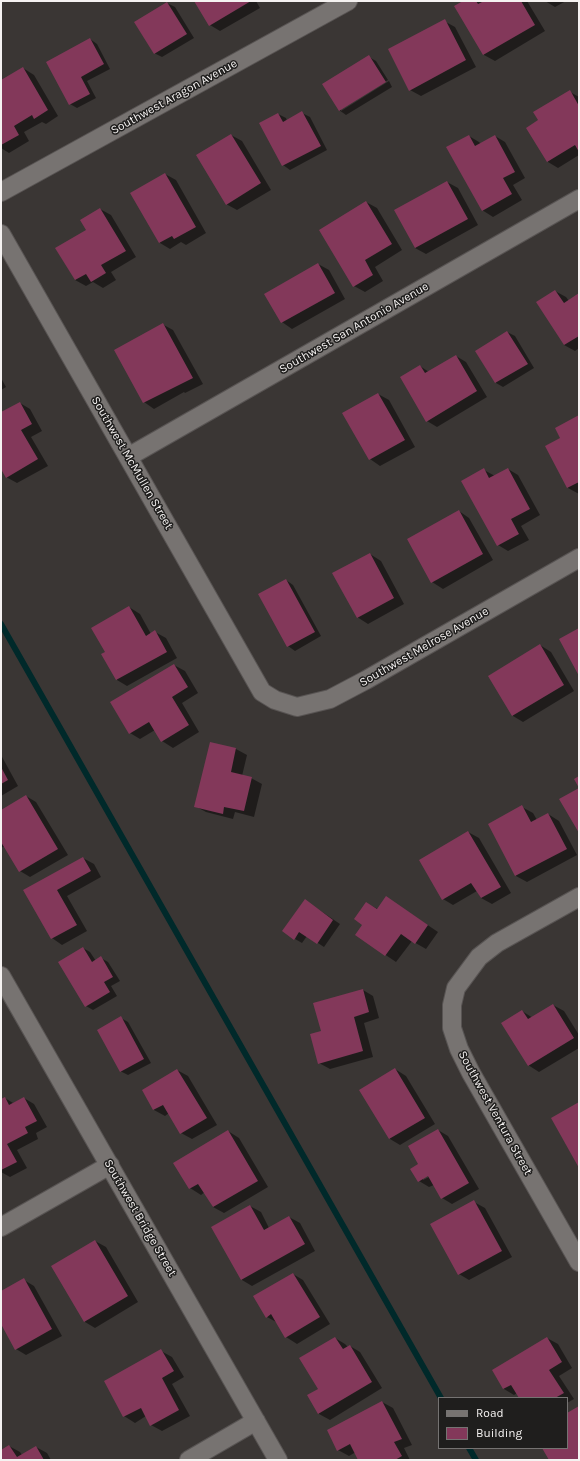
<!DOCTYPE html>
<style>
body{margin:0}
#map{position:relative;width:580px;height:1461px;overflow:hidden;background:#3a3634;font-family:Karla,sans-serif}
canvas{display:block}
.frame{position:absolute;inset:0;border:2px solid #f5f2f1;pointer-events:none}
.legend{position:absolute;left:438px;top:1397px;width:130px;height:52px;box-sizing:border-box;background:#1f1e1d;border:1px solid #757372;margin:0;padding:5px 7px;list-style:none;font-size:12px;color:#f5f2f1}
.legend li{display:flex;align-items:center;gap:8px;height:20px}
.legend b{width:20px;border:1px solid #757372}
</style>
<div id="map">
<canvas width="580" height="1461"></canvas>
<div class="frame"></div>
<ul class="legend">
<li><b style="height:5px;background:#777371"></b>Road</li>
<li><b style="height:11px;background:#83385a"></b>Building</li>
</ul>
</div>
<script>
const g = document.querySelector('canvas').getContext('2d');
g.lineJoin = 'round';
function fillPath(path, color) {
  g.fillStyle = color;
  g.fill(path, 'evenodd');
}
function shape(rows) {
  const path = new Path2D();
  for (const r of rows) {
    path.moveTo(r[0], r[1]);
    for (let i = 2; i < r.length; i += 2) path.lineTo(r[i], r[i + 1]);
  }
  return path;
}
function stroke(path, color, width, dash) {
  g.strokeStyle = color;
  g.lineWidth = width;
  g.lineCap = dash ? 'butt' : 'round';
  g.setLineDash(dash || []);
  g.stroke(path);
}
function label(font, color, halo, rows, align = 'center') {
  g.font = font + ' Karla,sans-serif';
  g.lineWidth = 3;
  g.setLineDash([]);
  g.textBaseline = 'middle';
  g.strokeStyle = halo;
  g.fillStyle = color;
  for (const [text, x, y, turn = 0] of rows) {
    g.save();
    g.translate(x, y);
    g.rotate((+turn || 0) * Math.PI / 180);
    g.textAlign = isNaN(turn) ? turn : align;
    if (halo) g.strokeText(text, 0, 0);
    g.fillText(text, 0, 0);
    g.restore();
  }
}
const shadow = shape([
 [195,1,256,1,260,8,220,31,210,25],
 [465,1,481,1,484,2,486,1,527,1,545,31,495,61,484,55,456,7],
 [545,1,566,1,555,7],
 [167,3,175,7,194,38,162,57,154,53],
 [444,21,455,27,476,67,421,96,410,90],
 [90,39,97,44,110,69,87,81,96,98,77,108,70,104],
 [369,57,376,61,388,80,341,108,341,111,389,81,392,87,346,115,339,110],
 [23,68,34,75,58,116,46,124,42,122,24,132,29,141,9,153,1,148,1,81],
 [570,92,579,97,579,155,558,168,548,162,539,121],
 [302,113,310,117,327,150,290,170,283,165,278,114,286,118,287,121],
 [231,135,242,141,271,190,237,210,226,204],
 [469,136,479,142,481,144,495,136,505,142,525,178,513,185,522,200,493,217,482,210],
 [165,174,176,180,206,233,186,245,181,242,170,249,160,243,132,193],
 [447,182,458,188,478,225,426,254,415,248],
 [366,202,377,208,402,250,375,267,383,281,365,292,354,286],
 [100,209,111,215,136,257,111,272,116,280,103,288,93,282,86,286,75,280,87,230],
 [318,264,329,270,345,299,292,329,282,322],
 [555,291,566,297,569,301,579,295,579,348,575,351,564,345],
 [162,324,173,330,203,384,185,393,184,392,154,409,144,402],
 [507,332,515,336,534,368,503,387,496,383,477,351],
 [456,356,466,362,487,397,437,427,427,421,420,366,429,372],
 [1,378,6,387,1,390],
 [378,394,389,400,415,447,380,466,370,459],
 [20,403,30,409,42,431,31,437,48,466,17,483,6,477,1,467,1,414],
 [579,416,579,494,568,488,546,446,561,438],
 [508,469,518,475,540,515,521,526,529,540,508,551,498,545,484,470,495,476],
 [459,511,469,518,493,560,443,589,432,582],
 [370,554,381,561,404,604,368,624,357,617],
 [286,580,293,585,321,636,295,651,288,646],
 [129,607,140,614,151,634,155,632,166,638,177,658,127,686,117,680,106,653],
 [540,645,551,652,574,691,523,722,513,716,489,676],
 [174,665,185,671,198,693,182,703,199,732,173,748,162,741,155,730,140,739,130,733],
 [211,743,236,749,247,755,242,776,251,778,262,784,254,817,235,812,233,819,206,812,195,806],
 [1,755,18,786,1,796],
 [26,796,36,802,68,855,30,877,20,871,5,846,1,848,1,811],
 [522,807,533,813,537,820,548,814,559,821,577,855,527,882,516,876,489,824],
 [468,832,479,838,511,893,492,904,481,898,477,891,453,905,443,899],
 [83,858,94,864,101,877,67,896,87,931,62,945,52,938,25,890],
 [386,897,438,932,426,949,412,941,396,962,356,935,364,924,366,903,378,909],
 [312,905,340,924,324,947,307,936,302,943,295,939],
 [83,948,90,952,96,961,101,958,108,962,120,981,111,986,117,996,93,1010,86,1006],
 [363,990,373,996,379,1018,364,1023,373,1057,330,1069,319,1063,322,1031],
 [553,1005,564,1011,579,1035,579,1048,539,1072,528,1065,522,1011,533,1018],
 [121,1018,128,1022,151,1063,128,1075,120,1071],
 [395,1069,406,1076,435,1124,400,1145,390,1139,361,1090],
 [177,1070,188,1076,217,1125,192,1139,181,1133,169,1113,165,1116,154,1110,143,1091],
 [5,1098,13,1103,24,1098,34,1104,47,1127,36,1133,38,1139,17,1150,27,1168,10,1177,1,1172,1,1100],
 [438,1130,448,1136,479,1189,452,1204,442,1198,434,1185,429,1187,419,1181,420,1164],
 [432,1173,433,1175,423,1180,423,1178],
 [228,1131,239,1138,268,1187,224,1213,213,1207,205,1192,201,1195,190,1188],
 [474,1202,485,1208,512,1257,469,1280,459,1274],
 [250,1206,261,1212,269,1228,289,1217,300,1223,315,1251,252,1286,242,1280,212,1227],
 [95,1241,106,1247,138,1302,95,1328,85,1322,52,1266],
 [293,1274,303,1280,330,1324,297,1344,286,1337,278,1323,267,1317],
 [24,1280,34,1286,62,1336,26,1355,16,1349,1,1322,1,1292],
 [335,1338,345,1344,348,1347,350,1346,360,1352,382,1388,330,1420,319,1414,308,1395,319,1389],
 [547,1338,558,1344,572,1368,559,1376,574,1399,567,1403,567,1398,520,1398,517,1393,514,1395,504,1389,493,1371],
 [161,1351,172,1357,184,1377,172,1384,190,1416,162,1431,151,1425,146,1416,135,1423,124,1416],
 [382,1402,393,1408,412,1445,404,1448,410,1460,360,1460,356,1452,349,1456,338,1450],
 [579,1407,579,1460,550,1460,543,1448,567,1448,567,1414],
 [9,1446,20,1452,22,1455,36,1447,47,1453,51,1460,1,1460,1,1451]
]);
const stream = shape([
 [1,624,441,1398],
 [469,1448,476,1460]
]);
const building = shape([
 [194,1,251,1,209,26],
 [463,1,476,1,478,4,484,1,521,1,535,25,483,55,454,6],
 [167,2,187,34,154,54,134,22],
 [445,19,466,60,409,91,388,49],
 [90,38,104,64,81,77,90,94,69,105,46,62],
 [369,55,386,82,339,111,322,84],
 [23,67,48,110,34,119,32,115,14,126,19,135,1,145,1,80],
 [570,90,579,106,579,152,575,145,547,162,526,128,538,120,533,112],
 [302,111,321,146,282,166,259,123,278,113,283,122],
 [231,134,261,183,226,205,196,155],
 [469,135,475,146,495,135,515,172,503,178,512,194,482,211,446,147],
 [165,173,196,227,174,239,172,236,159,243,130,193],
 [447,181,468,219,415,248,394,210],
 [366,201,392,244,365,260,373,275,353,287,319,230],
 [100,208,126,251,101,265,106,273,91,282,86,274,75,280,55,248,86,230,80,220],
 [318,263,335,293,281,323,264,294],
 [555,290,564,303,579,293,579,336,564,345,536,302],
 [163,323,193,378,143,403,114,350],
 [507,331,528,364,495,383,475,351],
 [456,355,477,391,426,422,400,377,420,365,425,373],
 [378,393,405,440,369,460,342,413],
 [20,402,32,424,21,430,38,459,6,478,1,469,1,412],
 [579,415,579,482,567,488,545,446,560,438,555,428],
 [484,468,489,478,508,468,530,509,511,519,519,534,497,546,461,481],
 [459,510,483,554,431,583,407,539],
 [370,553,394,598,357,618,332,573],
 [286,579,315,632,287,647,258,594],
 [129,606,146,636,155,630,167,652,116,680,101,654,105,652,91,628],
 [579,628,579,676,559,639],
 [540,644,564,685,512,716,488,676],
 [174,664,188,687,172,697,189,725,161,742,149,722,129,734,110,702],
 [210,742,236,748,231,772,252,777,244,811,224,807,223,814,194,807],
 [1,767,8,780,1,784],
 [579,776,579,833,559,799,579,788,574,779],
 [26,795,58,849,19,872,1,842,1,810],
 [522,805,531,822,548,813,567,849,515,876,488,824],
 [468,831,501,887,481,898,471,883,442,900,419,860],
 [83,857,91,871,57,890,77,925,51,939,23,890],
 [386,896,428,925,415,944,401,934,385,956,355,935,362,925,354,919,366,902,377,909],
 [305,899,333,920,317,944,299,932,294,940,282,931],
 [83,947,92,962,101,956,113,977,104,982,110,992,85,1007,58,962],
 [363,989,369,1012,354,1017,363,1051,318,1064,310,1034,321,1031,313,1003],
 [553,1004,574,1038,528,1066,501,1023,522,1010,528,1019],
 [121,1016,144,1059,120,1072,97,1030],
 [395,1068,425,1118,389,1139,359,1090],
 [177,1069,207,1118,180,1134,163,1105,153,1110,142,1090],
 [5,1097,9,1105,24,1097,37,1121,25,1127,28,1133,7,1144,17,1162,1,1170,1,1099],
 [579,1102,579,1168,551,1118],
 [438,1129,469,1183,441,1199,428,1176,418,1182,410,1169,418,1164,408,1146],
 [228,1130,258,1181,213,1207,198,1184,189,1189,173,1163],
 [474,1200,502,1251,458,1275,430,1224],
 [250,1205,264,1230,289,1216,305,1244,241,1280,211,1227],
 [95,1240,128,1296,84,1322,51,1266],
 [293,1273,320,1317,285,1338,271,1314,266,1318,253,1296],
 [24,1278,52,1329,15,1350,1,1324,1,1291],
 [335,1337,343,1349,350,1345,372,1382,318,1414,307,1395,318,1389,299,1358],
 [547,1337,562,1362,549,1370,564,1393,555,1398,519,1398,511,1385,503,1389,492,1370],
 [161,1349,174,1371,162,1378,179,1410,150,1426,141,1408,123,1417,104,1381],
 [382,1401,402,1439,394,1442,402,1456,395,1460,358,1460,350,1444,337,1451,327,1430],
 [579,1406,579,1459,549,1460,542,1448,567,1448,567,1413],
 [9,1445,17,1457,36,1446,44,1460,1,1460,1,1450]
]);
const minor = shape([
 [1,192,348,1],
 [1,234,262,692,275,700,297,707,330,699,366,680,579,558],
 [128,457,579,199],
 [579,897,497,943,479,957,456,988,452,1005,452,1028,459,1049,471,1073,579,1262],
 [1,976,278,1460],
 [1,1227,110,1165],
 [189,1460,256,1421]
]);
const streetNames = [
 ["Southwest Aragon Avenue",174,97,-29],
 ["Southwest San Antonio Avenue",354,328,-30],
 ["Southwest McMullen Street",132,463,60],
 ["Southwest Melrose Avenue",424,647,-30],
 ["Southwest Ventura Street",495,1113,61],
 ["Southwest Bridge Street",140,1218,60]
];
fillPath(shadow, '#0007');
stroke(stream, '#00292a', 6);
fillPath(building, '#83385a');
stroke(minor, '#585453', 20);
stroke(minor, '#777371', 18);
label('12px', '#f5f2f1', '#1f1e1d', streetNames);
</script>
